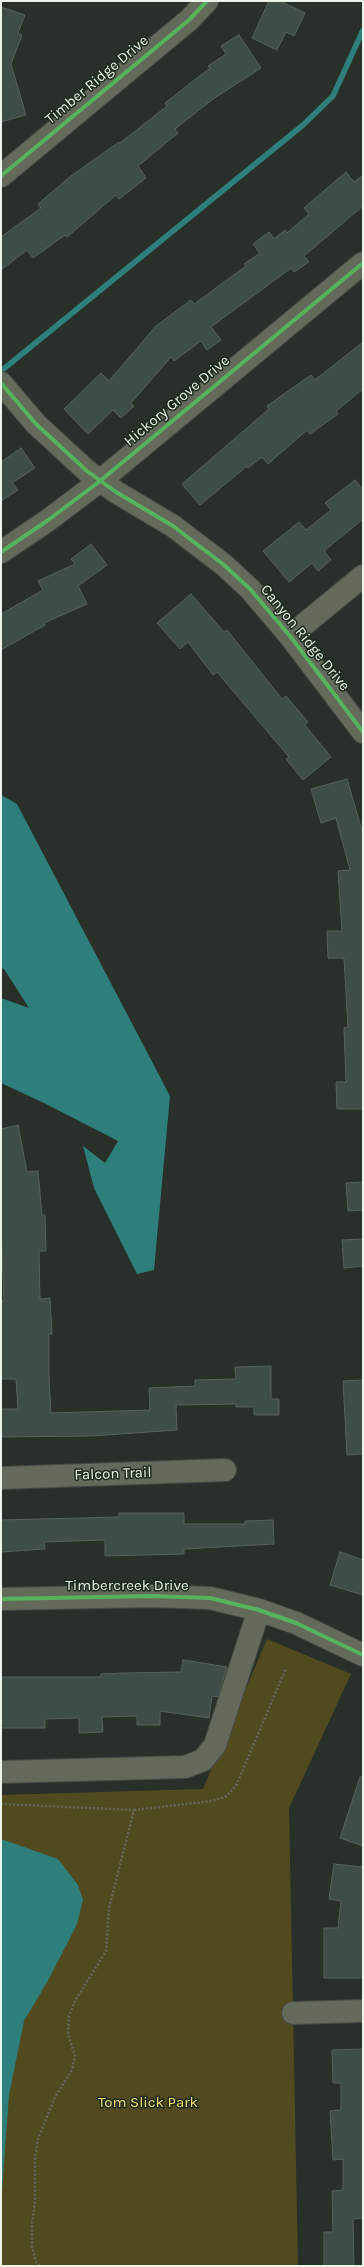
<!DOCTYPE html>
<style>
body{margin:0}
#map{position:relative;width:364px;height:2267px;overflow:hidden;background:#283029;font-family:Karla,sans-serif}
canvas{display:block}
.frame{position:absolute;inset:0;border:2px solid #eaf4ea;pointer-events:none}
</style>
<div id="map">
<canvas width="364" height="2267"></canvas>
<div class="frame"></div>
</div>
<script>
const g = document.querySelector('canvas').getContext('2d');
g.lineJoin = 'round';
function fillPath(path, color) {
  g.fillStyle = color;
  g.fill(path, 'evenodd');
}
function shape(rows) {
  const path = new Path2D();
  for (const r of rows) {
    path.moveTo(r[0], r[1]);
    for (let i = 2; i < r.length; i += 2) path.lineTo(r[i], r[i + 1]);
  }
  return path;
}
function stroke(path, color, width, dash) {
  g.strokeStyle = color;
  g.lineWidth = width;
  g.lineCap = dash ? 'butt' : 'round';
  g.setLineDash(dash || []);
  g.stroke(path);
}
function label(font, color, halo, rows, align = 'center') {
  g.font = font + ' Karla,sans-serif';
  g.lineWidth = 3;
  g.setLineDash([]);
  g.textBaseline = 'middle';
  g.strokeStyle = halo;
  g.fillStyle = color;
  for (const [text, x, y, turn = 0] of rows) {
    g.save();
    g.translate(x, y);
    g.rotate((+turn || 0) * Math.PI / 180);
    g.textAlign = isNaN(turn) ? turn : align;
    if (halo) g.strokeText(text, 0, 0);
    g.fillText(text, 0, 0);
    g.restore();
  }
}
const green = shape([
 [267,1639,351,1674,289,1808,298,2266,1,2266,1,1795,203,1789]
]);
const water = shape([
 [1,795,17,804,170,1096,154,1270,137,1274,94,1188,83,1146,105,1163,118,1141,46,1104,1,1083,1,998,29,1008,4,969,1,968],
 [1,1839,58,1859,78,1885,83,1900,77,1924,67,1944,46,1984,24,2021,9,2095,1,2204]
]);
const stream = shape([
 [1,371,303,125,333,96,363,30]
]);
const building = shape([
 [269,1,280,1,305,13,294,36,286,32,277,50,252,38,269,1],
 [1,7,25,15,18,33,22,35,11,64,26,115,1,122,1,7],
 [239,35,261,68,213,99,175,129,178,133,138,166,146,178,119,199,116,195,67,237,65,235,33,258,27,250,1,270,1,237,41,208,38,204,71,176,119,142,120,143,167,106,165,103,210,68,208,66,226,54,221,46,239,35],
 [346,172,354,182,363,175,363,206,304,256,309,262,294,272,291,268,211,327,221,340,207,350,201,341,174,361,171,357,131,403,134,406,121,418,113,410,88,434,64,409,101,373,109,381,156,326,191,300,194,304,246,266,244,264,260,253,253,244,269,232,274,239,285,230,287,233,309,214,304,208,346,172],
 [363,342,363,389,336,411,338,414,310,434,307,430,268,464,262,457,248,468,247,466,200,505,182,484,269,409,267,406,311,375,315,380,363,342],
 [21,448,35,468,12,483,18,490,1,501,1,462,21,448],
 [355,480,363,490,363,519,324,551,331,560,318,571,312,563,289,582,263,551,299,522,306,530,331,510,325,503,355,480],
 [91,544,107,565,78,586,87,604,44,623,45,625,1,650,1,614,43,590,38,581,75,564,71,559,91,544],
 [191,594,224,632,227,630,282,699,286,696,308,722,305,725,331,757,303,780,286,759,289,757,217,672,213,675,188,642,180,649,157,623,191,594],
 [347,779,363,834,363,1109,337,1109,336,1082,346,1082,344,1028,348,1027,344,958,328,958,327,931,342,931,338,871,350,870,336,818,321,823,311,789,347,779],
 [18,1125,27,1172,38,1171,42,1215,45,1215,46,1251,39,1251,40,1299,50,1298,52,1334,49,1334,49,1378,51,1413,150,1410,149,1388,195,1386,195,1380,236,1379,235,1367,271,1366,271,1399,279,1399,279,1415,254,1415,254,1407,236,1407,236,1404,176,1405,177,1430,92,1436,1,1437,1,1409,18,1409,16,1379,1,1379,1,1301,4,1300,1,1228,1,1129,18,1125],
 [363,1182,363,1210,348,1211,346,1183,363,1182],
 [363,1239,363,1266,344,1268,342,1240,363,1239],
 [363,1380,363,1454,347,1455,343,1381,363,1380],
 [119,1513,184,1513,184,1524,245,1524,245,1521,273,1520,274,1544,184,1549,184,1554,105,1556,105,1540,44,1542,45,1549,1,1552,1,1520,119,1517,119,1513],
 [340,1552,363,1560,363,1595,330,1585,340,1552],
 [183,1660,227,1667,218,1697,212,1696,209,1718,160,1711,160,1725,137,1725,137,1716,102,1717,103,1732,79,1733,79,1718,45,1719,45,1728,1,1728,1,1677,101,1677,101,1674,123,1673,181,1672,183,1660],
 [360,1777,363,1777,363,1846,340,1838,360,1777],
 [334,1864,363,1867,363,1978,324,1978,324,1928,338,1928,341,1901,329,1899,334,1864],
 [363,2049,363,2218,353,2219,354,2266,324,2266,324,2232,333,2232,332,2191,343,2190,343,2159,333,2160,330,2111,341,2110,341,2083,333,2083,332,2050,363,2049]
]);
const path = shape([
 [1,1804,134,1810,109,1908,106,1951,75,2001,69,2016,68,2034,75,2056,72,2070,55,2097,38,2139,35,2157,35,2201,32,2224,32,2247,36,2262,40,2266],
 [134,1810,212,1801,225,1797,236,1786,286,1668]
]);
const minor = shape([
 [1,176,189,20,207,1],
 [1,383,36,424,87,471,116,492,173,526,224,565,250,589,290,636,363,732],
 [1,552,47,521,100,481,363,263],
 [290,636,363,576],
 [1,1478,225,1470],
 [1,1599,151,1596,210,1598,259,1610,296,1623,363,1655],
 [1,1772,185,1767,203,1760,215,1745,259,1610],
 [293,2013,363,2011]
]);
const cycleway = shape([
 [1,176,189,20,207,1],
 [1,383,36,424,87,471,116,492,173,526,224,565,250,589,290,636,363,732],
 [1,552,47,521,100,481,363,263],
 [1,1599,151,1596,210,1598,259,1610,296,1623,363,1655]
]);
const streetNames = [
 ["Timber Ridge Drive",97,80,-40],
 ["Hickory Grove Drive",177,401,-40],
 ["Canyon Ridge Drive",305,638,51],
 ["Falcon Trail",113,1474,-2],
 ["Timbercreek Drive",127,1586]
];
const parkNames = [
 ["Tom Slick Park",148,2103]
];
fillPath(green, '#524a1f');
fillPath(water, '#2e7e7c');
stroke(stream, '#2e7e7c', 5.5);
fillPath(building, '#3c4e47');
stroke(building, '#58615c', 1);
stroke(minor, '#444b45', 24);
stroke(path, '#63685d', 2.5, [2, 2]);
stroke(minor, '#646a5a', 22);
stroke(cycleway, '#56b35d', 4);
label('15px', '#eaf4ea', '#1c2a1c', streetNames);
label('15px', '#f6e074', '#1c2a1c', parkNames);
</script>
